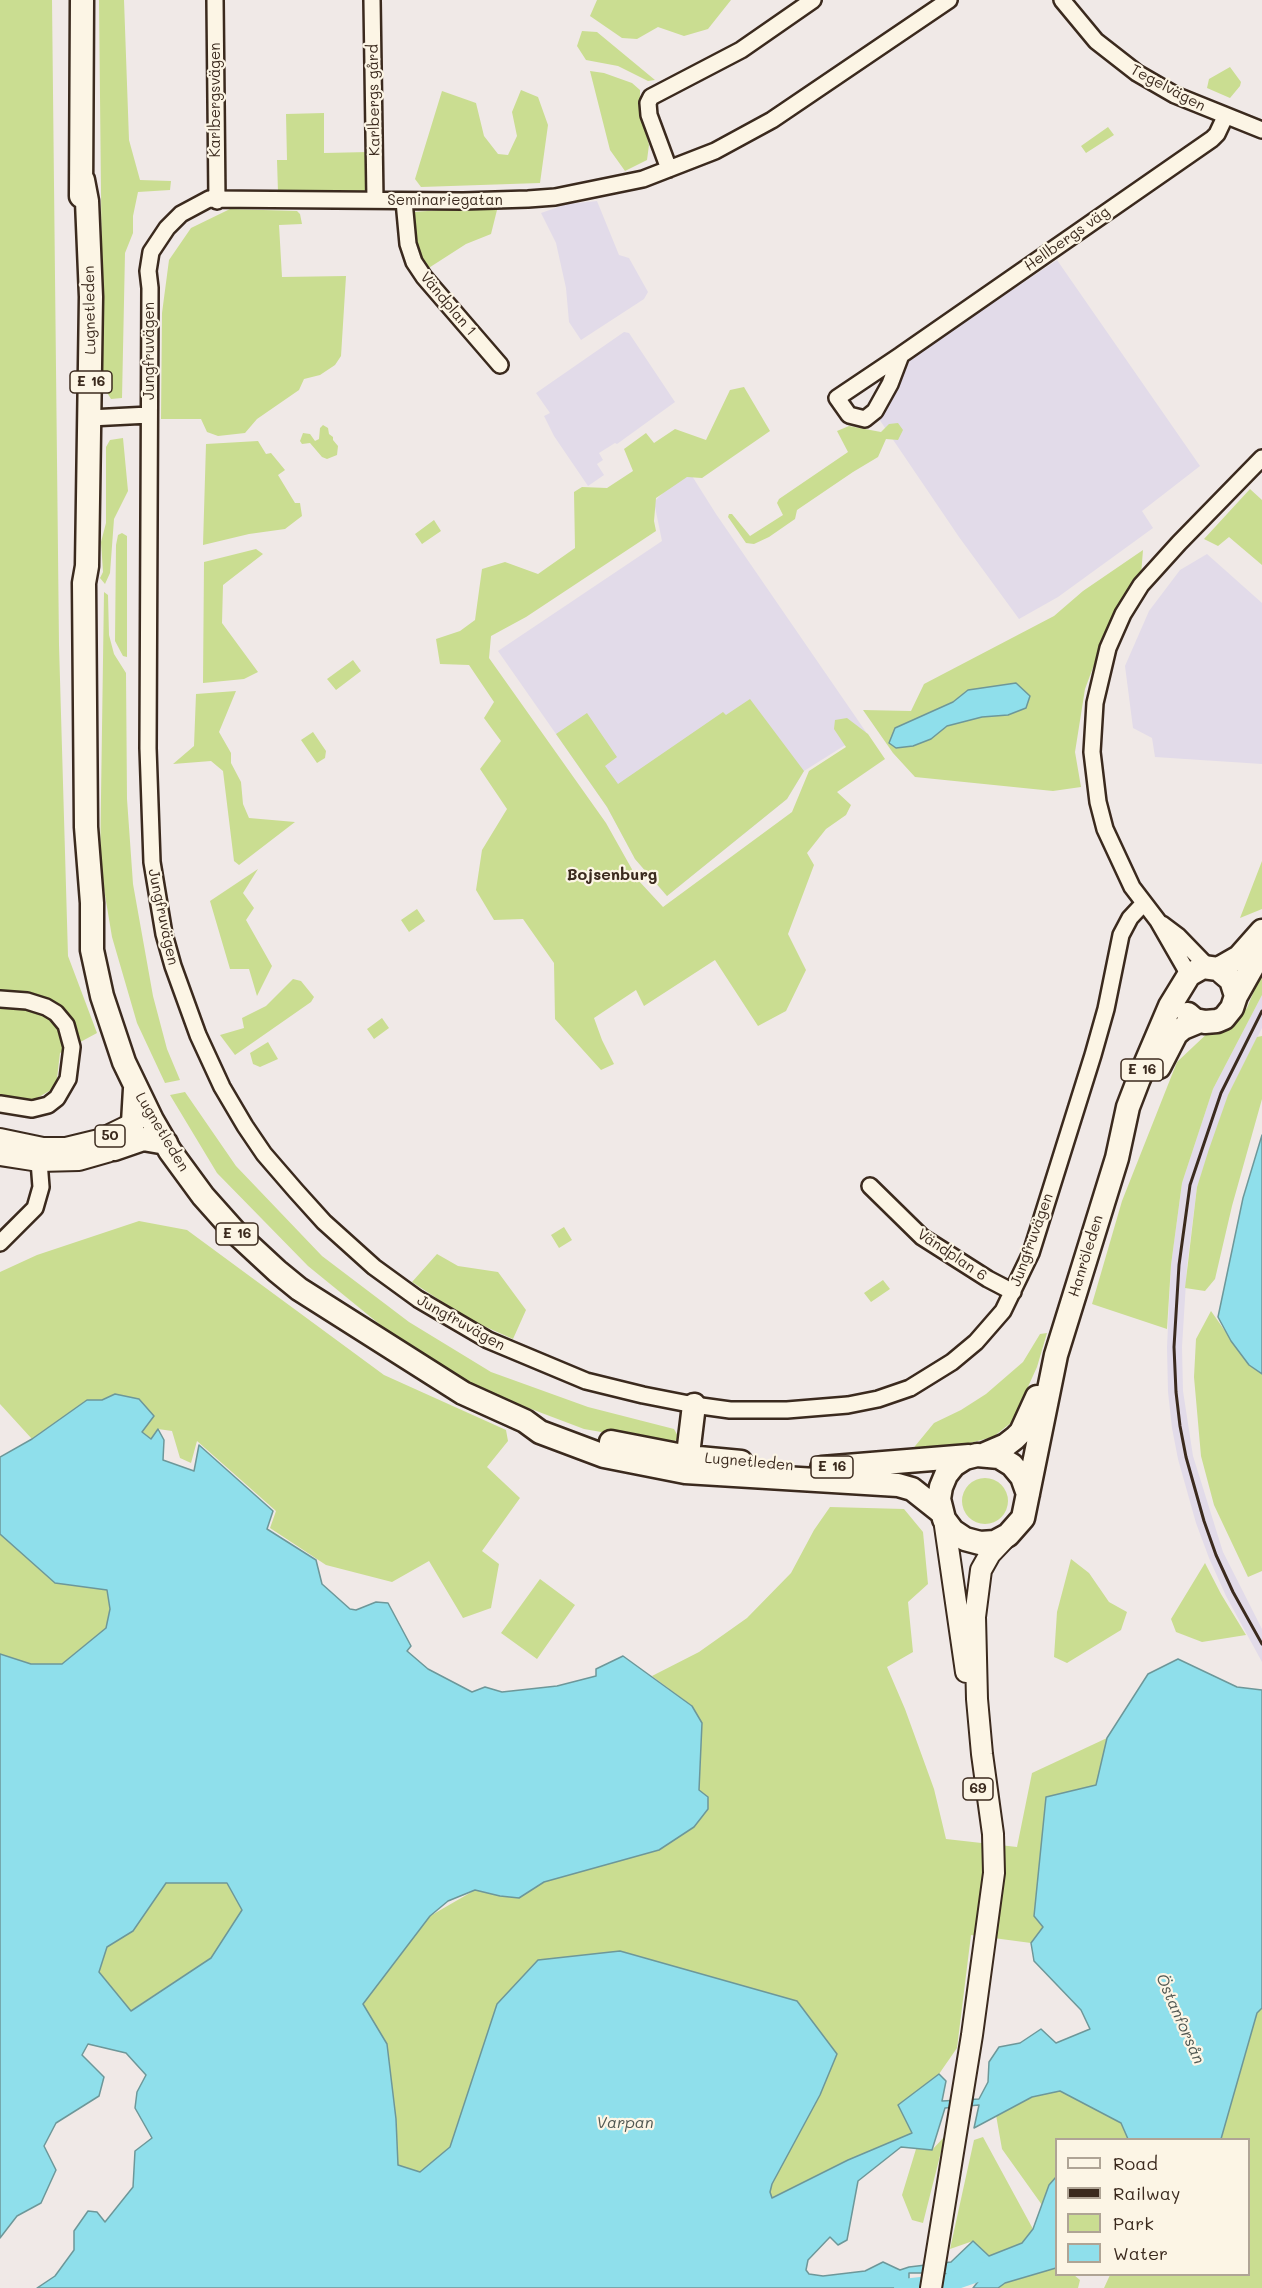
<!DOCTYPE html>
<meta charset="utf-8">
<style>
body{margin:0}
#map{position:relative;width:1262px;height:2288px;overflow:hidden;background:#f0e9e7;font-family:Mali,sans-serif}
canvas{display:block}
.legend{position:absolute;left:1055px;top:2138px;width:195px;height:138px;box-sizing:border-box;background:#fcf5e5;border:2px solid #afa495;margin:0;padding:8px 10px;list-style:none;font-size:18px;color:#3b2a1e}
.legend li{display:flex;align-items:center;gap:12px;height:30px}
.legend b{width:30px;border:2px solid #afa495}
</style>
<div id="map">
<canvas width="1262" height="2288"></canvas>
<ul class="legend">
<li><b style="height:8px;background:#fcf5e5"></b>Road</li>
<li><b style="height:8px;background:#3b2a1e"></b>Railway</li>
<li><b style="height:16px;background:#cadd91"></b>Park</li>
<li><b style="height:16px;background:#8fdfeb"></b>Water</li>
</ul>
</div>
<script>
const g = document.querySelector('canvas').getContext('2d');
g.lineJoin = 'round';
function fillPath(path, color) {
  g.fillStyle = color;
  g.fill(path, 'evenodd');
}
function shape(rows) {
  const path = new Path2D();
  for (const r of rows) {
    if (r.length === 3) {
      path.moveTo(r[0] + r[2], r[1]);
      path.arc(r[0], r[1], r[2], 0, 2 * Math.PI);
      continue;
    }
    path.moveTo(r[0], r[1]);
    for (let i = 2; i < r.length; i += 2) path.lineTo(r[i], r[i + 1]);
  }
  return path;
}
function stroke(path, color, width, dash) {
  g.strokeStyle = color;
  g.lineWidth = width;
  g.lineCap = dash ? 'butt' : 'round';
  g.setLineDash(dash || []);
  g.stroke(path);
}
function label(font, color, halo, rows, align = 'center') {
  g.font = font + ' Mali,sans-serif';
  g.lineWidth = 4.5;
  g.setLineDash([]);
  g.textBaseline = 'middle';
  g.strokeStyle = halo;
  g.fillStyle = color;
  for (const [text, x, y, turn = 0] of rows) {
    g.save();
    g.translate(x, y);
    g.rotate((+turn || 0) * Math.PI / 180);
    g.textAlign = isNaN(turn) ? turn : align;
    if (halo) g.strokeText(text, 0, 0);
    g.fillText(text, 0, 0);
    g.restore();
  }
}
const built = shape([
 [597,201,619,255,629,258,648,292,644,299,581,340,569,322,566,288,556,243,541,213,567,204],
 [1057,260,1200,466,1142,511,1153,528,1058,597,1019,619,959,537,879,419,910,358],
 [624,332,629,333,675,402,617,444,615,443,599,453,603,460,597,464,604,475,588,486,554,436,544,416,550,413,536,393],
 [687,468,716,514,866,732,804,771,787,799,667,896,635,859,607,807,498,651,662,541,654,502],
 [1207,554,1262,603,1262,764,1155,757,1152,738,1133,728,1125,666,1149,611,1180,570],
 [1262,995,1262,1028,1228,1096,1197,1187,1187,1266,1182,1347,1183,1391,1193,1456,1223,1552,1262,1629,1262,1662,1226,1596,1209,1558,1196,1523,1178,1459,1172,1428,1168,1392,1167,1347,1171,1265,1182,1183,1213,1089]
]);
const green = shape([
 [0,0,52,0,59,645,68,956,97,1033,60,1053,56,1087,32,1101,0,1094],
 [99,0,124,0,129,140,140,180,171,181,170,190,138,192,133,216,133,233,125,253,122,398,111,399,103,386],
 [597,0,731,0,708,29,684,36,658,27,637,39,622,38,590,16],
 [582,31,597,32,655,80,648,81,618,66,586,60,577,46],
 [1230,67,1241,82,1240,86,1230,98,1207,88,1209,79],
 [590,71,604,73,632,83,640,90,640,112,649,145,647,160,625,171,610,150],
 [521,90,538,97,548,125,540,183,421,187,415,179,442,91,476,103,484,136,498,154,508,155,517,136,512,112],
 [324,113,324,153,369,152,369,191,278,192,277,160,287,160,286,114],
 [1108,127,1114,135,1086,153,1081,146],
 [498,206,491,234,466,244,424,271,417,250,413,212],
 [230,209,297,211,300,214,302,224,279,225,282,277,346,276,341,356,335,365,320,375,304,379,299,390,257,419,245,433,218,436,207,432,201,419,161,419,162,313,169,260,191,228],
 [744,387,770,431,702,478,687,477,656,498,654,521,656,531,526,617,491,636,489,658,606,823,638,880,663,907,792,812,809,771,846,747,834,729,835,720,847,718,868,734,885,759,837,792,851,805,846,815,826,829,807,853,814,865,788,934,806,970,786,1011,758,1026,715,960,644,1006,636,990,594,1018,602,1040,614,1064,601,1070,555,1019,554,963,523,919,494,920,476,890,482,850,507,809,480,769,501,741,484,718,494,702,469,665,440,664,436,639,460,631,475,620,482,569,505,562,538,574,575,548,574,492,582,487,607,488,633,471,624,449,646,433,654,443,675,429,706,440,730,390],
 [898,423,903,430,898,440,886,439,878,457,853,472,797,510,795,519,769,537,754,544,746,543,728,517,729,514,732,514,750,536,783,515,777,503,779,499,848,452,837,431,849,426,881,432,889,424],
 [323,425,328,428,329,434,333,437,333,440,338,446,337,455,327,459,322,457,310,443,302,444,300,441,303,433,310,434,315,441,319,439,320,428],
 [123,438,128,491,114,519,110,573,105,584,100,578,103,572,101,542,106,523,106,447,110,440],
 [258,441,266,454,271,453,285,470,278,475,295,503,300,503,302,516,285,529,249,534,203,545,206,444],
 [1250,489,1262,500,1262,565,1229,537,1218,546,1204,539],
 [434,520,441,531,422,544,415,534],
 [122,533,127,536,127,657,123,656,115,641,116,545,118,535],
 [256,549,263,554,223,585,222,623,258,672,244,679,203,683,204,562],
 [1143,550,1141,575,1104,638,1085,689,1075,752,1081,787,1053,791,915,777,893,753,863,710,911,711,924,684,1054,616,1083,591],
 [968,690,1026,708,1008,715,982,717,947,726,953,702],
 [104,592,108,595,109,635,114,654,126,673,127,799,133,884,153,996,167,1049,180,1080,165,1083,137,1023,112,937,100,865],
 [353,660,361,671,336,690,327,679],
 [236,691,219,732,231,753,231,763,241,782,243,804,249,818,295,822,239,865,234,861,223,771,211,761,173,764,194,746,196,694],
 [750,699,804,771,787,799,667,896,635,859,607,807,556,734,587,713,617,757,605,766,618,784,723,712,726,715],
 [313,732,326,751,325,758,317,763,301,740],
 [1262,861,1262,909,1240,918],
 [258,869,243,893,254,908,246,920,272,966,257,996,249,969,230,969,210,901],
 [417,909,425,921,409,932,401,920],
 [1262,971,1262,995,1213,1089,1182,1183,1171,1265,1167,1329,1092,1304,1122,1201,1177,1062,1212,1029,1231,1021,1247,1008],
 [293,979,301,981,314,997,311,1002,235,1055,220,1035,244,1028,242,1018,266,1006],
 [382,1018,389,1028,374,1039,367,1029],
 [1262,1036,1262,1099,1232,1206,1215,1279,1205,1291,1185,1288,1197,1187,1209,1149,1228,1095,1257,1037],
 [268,1042,278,1059,260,1067,253,1064,250,1053],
 [185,1092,236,1166,322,1256,409,1322,491,1372,588,1407,674,1429,679,1438,670,1444,584,1429,481,1390,394,1336,308,1266,217,1173,170,1095],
 [139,1221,187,1230,384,1375,506,1430,508,1441,487,1467,520,1498,482,1551,499,1564,491,1608,463,1618,429,1561,392,1582,326,1565,270,1528,276,1511,197,1441,191,1463,180,1458,172,1431,158,1429,151,1439,142,1432,116,1394,102,1400,87,1400,32,1439,0,1404,0,1272,37,1255],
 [564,1227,572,1240,559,1248,551,1235],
 [437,1254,458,1266,498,1272,526,1310,513,1339,470,1320,412,1282],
 [883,1280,890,1289,871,1302,864,1293],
 [1211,1311,1249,1365,1262,1374,1262,1571,1248,1577,1214,1505,1201,1456,1194,1377,1196,1339],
 [1047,1333,1037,1367,1012,1422,993,1437,966,1444,934,1446,911,1451,934,1423,961,1410,986,1394,1023,1362,1040,1334],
 [985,1501,23],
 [830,1507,904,1509,923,1532,928,1584,908,1602,913,1652,887,1667,905,1709,934,1789,946,1839,1017,1847,1032,1773,1107,1738,1096,1785,1034,1916,1043,1927,1031,1943,971,1935,957,2048,939,2074,898,2105,912,2133,848,2160,772,2198,770,2192,772,2184,820,2095,837,2054,497,2004,450,2147,420,2173,398,2165,396,2119,387,2044,362,2004,430,1916,475,1890,500,1896,519,1898,544,1882,659,1850,699,1790,702,1723,692,1706,652,1676,699,1652,747,1618,791,1573,814,1530],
 [0,1534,55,1583,107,1590,110,1609,106,1628,62,1664,31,1664,0,1654],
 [1071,1559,1089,1573,1109,1602,1127,1612,1121,1630,1067,1663,1054,1657,1057,1612],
 [1205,1563,1221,1594,1246,1635,1202,1642,1176,1632,1171,1619],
 [540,1579,575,1605,537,1659,501,1633],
 [165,1883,227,1883,242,1910,211,1958,130,2011,99,1972,107,1947,133,1931],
 [1262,2008,1262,2288,1104,2288,1110,2275,1248,2274,1248,2140,1221,2139,1257,2013],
 [1060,2091,1121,2123,1128,2139,1056,2140,1056,2177,1049,2185,1042,2205,1002,2149,996,2115,1032,2097],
 [945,2136,923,2223,912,2220,902,2195,916,2149,932,2150],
 [983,2137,1033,2229,1022,2243,989,2256,973,2241,950,2249,974,2140],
 [1056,2268,1056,2274,1074,2275,1080,2280,1078,2288,998,2288,1005,2283]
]);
const water = shape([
 [1016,683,1030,696,1026,708,1008,715,982,717,947,726,931,739,913,746,896,748,889,743,895,728,953,702,968,690,1016,683],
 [1262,1135,1262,1374,1249,1365,1231,1341,1218,1317,1243,1198,1262,1135],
 [115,1394,139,1399,154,1416,142,1432,151,1439,158,1429,164,1440,163,1460,194,1471,199,1445,273,1511,267,1529,316,1560,322,1584,350,1609,356,1610,376,1602,388,1603,411,1646,407,1651,428,1669,472,1692,485,1687,502,1692,557,1686,596,1676,596,1669,623,1656,692,1706,702,1723,699,1790,708,1797,708,1809,694,1827,659,1850,544,1882,519,1898,500,1896,475,1890,448,1901,430,1916,363,2004,387,2044,396,2119,398,2165,420,2172,450,2147,497,2004,538,1960,620,1951,797,2001,837,2054,820,2095,772,2184,770,2192,772,2198,848,2160,912,2133,898,2105,939,2074,946,2081,942,2101,979,2099,988,2082,989,2062,999,2047,1020,2043,1041,2029,1056,2043,1090,2029,1081,2010,1034,1961,1031,1943,1043,1927,1034,1916,1046,1797,1096,1785,1107,1738,1148,1674,1178,1659,1237,1687,1262,1690,1262,2008,1257,2013,1221,2139,1128,2139,1121,2123,1060,2091,1032,2097,974,2128,979,2105,945,2108,932,2150,901,2147,858,2181,847,2240,838,2245,830,2237,808,2260,806,2270,809,2274,823,2276,865,2271,883,2262,900,2270,909,2267,951,2262,973,2241,989,2256,1022,2243,1033,2229,1049,2185,1056,2177,1056,2268,1005,2283,998,2288,973,2288,980,2279,954,2279,944,2273,909,2273,909,2288,37,2288,55,2276,74,2250,74,2231,88,2211,97,2212,105,2222,133,2187,135,2151,152,2138,135,2108,137,2092,146,2075,126,2053,88,2044,82,2055,104,2077,99,2096,56,2123,44,2146,56,2170,41,2203,17,2216,0,2238,0,1654,31,1664,62,1664,106,1628,110,1609,107,1590,55,1583,0,1534,0,1457,32,1439,87,1400,102,1400,115,1394],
 [166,1883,227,1883,242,1910,211,1958,131,2011,99,1972,107,1947,133,1931,166,1883]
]);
const river = shape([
 [903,2288,948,2283,983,2271]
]);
const minor = shape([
 [215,0,217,201],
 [372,0,375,200],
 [949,0,772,120,715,151,643,179,555,197,528,199,463,201,209,199,181,214,167,228,151,252,148,271,150,288,148,748,152,862,164,934,173,966,198,1035,222,1087,245,1126,264,1154,296,1191,324,1222,374,1267,418,1299,488,1340,586,1381,643,1395,694,1405,730,1410,787,1410,848,1405,878,1399,910,1388,952,1362,976,1342,1003,1311,1031,1253,1093,1055,1106,1009,1121,935,1130,918,1144,903],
 [1062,0,1096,41,1137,73,1175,95,1262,130],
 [669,169,649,115,648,103,651,97,741,50,813,0],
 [404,201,408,244,414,262,424,277,500,365],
 [901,355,837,398,849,415,865,419,875,411,890,384,901,355,1212,139,1217,134,1225,117],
 [90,418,149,415],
 [1162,924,1178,936,1208,967],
 [1189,975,1158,921,1132,887,1105,829,1098,802,1092,752,1095,703,1108,648,1123,614,1141,585,1179,543,1262,458],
 [0,999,27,1001,46,1007,56,1013,66,1025,72,1047,68,1079,57,1098,48,1105,32,1109,0,1104],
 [870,1186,922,1237,988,1279,1013,1292],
 [0,1243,35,1208,41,1187,39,1161]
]);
const major = shape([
 [0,1139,43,1148,66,1148,99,1140,132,1124],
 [0,1155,39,1161,79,1160,107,1152,126,1140],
 [944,1519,966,1672],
 [931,2288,972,2035,994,1873,993,1834,982,1754,977,1699,975,1617,981,1570,990,1554,1008,1535]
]);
const highway = shape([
 [83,180,87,201,91,297,87,566,84,583,86,827,92,903,92,950,102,996,124,1062,152,1120,170,1151,203,1196,236,1233,277,1271,299,1289,463,1393,525,1421,540,1432,604,1456,685,1472,898,1485,912,1489,941,1512],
 [81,196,82,0],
 [1218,969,1239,957,1262,931],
 [1188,1014,1195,1020,1205,1022,1217,1021,1224,1018,1232,1008,1236,996,1262,950],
 [1159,1067,1176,1034,1183,1028,1200,1021],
 [133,1123,135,1089],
 [114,1149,143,1139,166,1143],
 [611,1442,688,1457,741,1462],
 [985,1454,1006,1445,1015,1438,1021,1432,1037,1397],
 [822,1468,969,1456],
 [686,1471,694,1405],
 [1028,1494,1022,1477,1012,1465,999,1457,977,1455,965,1458,954,1465,946,1475,941,1487,939,1499,944,1519,953,1531,965,1539,980,1543,995,1542,1008,1535,1023,1518,1056,1355,1117,1158,1128,1107,1138,1081,1170,1006,1189,975,1203,967,1218,969,1231,980,1236,996]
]);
const rail = shape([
 [1262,1011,1221,1093,1190,1185,1179,1265,1174,1347,1176,1392,1180,1426,1186,1457,1204,1521,1216,1555,1233,1592,1262,1644]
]);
const shields = [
 [91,382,42],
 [1142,1070,42],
 [110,1136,30],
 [237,1234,42],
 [832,1467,42],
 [978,1789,30]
];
const shieldNames = [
 ["E 16",91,382],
 ["E 16",1142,1070],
 ["50",110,1136],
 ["E 16",237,1234],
 ["E 16",832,1467],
 ["69",978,1789]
];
const streetNames = [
 ["Tegelvägen",1168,88,28],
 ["Karlbergsvägen",215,100,-90],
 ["Karlbergs gård",374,100,-91],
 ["Seminariegatan",445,200],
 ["Hellbergs väg",1067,239,-35],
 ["Vändplan 1",448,304,50],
 ["Lugnetleden",90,310,-91],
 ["Jungfruvägen",149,351,-90],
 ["Jungfruvägen",163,917,78],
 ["Lugnetleden",162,1132,59],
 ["Jungfruvägen",1032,1240,-70],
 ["Vändplan 6",952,1255,34],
 ["Hanröleden",1086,1256,-73],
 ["Jungfruvägen",461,1323,29],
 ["Lugnetleden",749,1462,5]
];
const neighbourhoodNames = [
 ["Bojsenburg",612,875]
];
const waterNames = [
 ["Östanforsån",1180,2019,66],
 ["Varpan",625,2123]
];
fillPath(built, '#e2dbe9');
fillPath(green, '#cadd91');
fillPath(water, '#8fdfeb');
stroke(water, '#6d9799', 1.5);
stroke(river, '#8fdfeb', 18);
stroke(minor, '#3b2a1e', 20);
stroke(major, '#3b2a1e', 24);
stroke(highway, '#3b2a1e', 27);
stroke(minor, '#fcf5e5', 15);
stroke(major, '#fcf5e5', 20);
stroke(highway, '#fcf5e5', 22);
stroke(rail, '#3b2a1e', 3);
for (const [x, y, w] of shields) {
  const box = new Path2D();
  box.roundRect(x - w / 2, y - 11, w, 22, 4.5);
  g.fillStyle = '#fcf5e5';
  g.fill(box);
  stroke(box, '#3b2a1e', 1.5);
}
label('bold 14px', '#3b2a1e', null, shieldNames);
label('15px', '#3b2a1e', '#fcf5e5', streetNames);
label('bold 16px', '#3b2a1e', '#fcf5e5', neighbourhoodNames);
label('italic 16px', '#505751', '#fcf5e5', waterNames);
</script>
